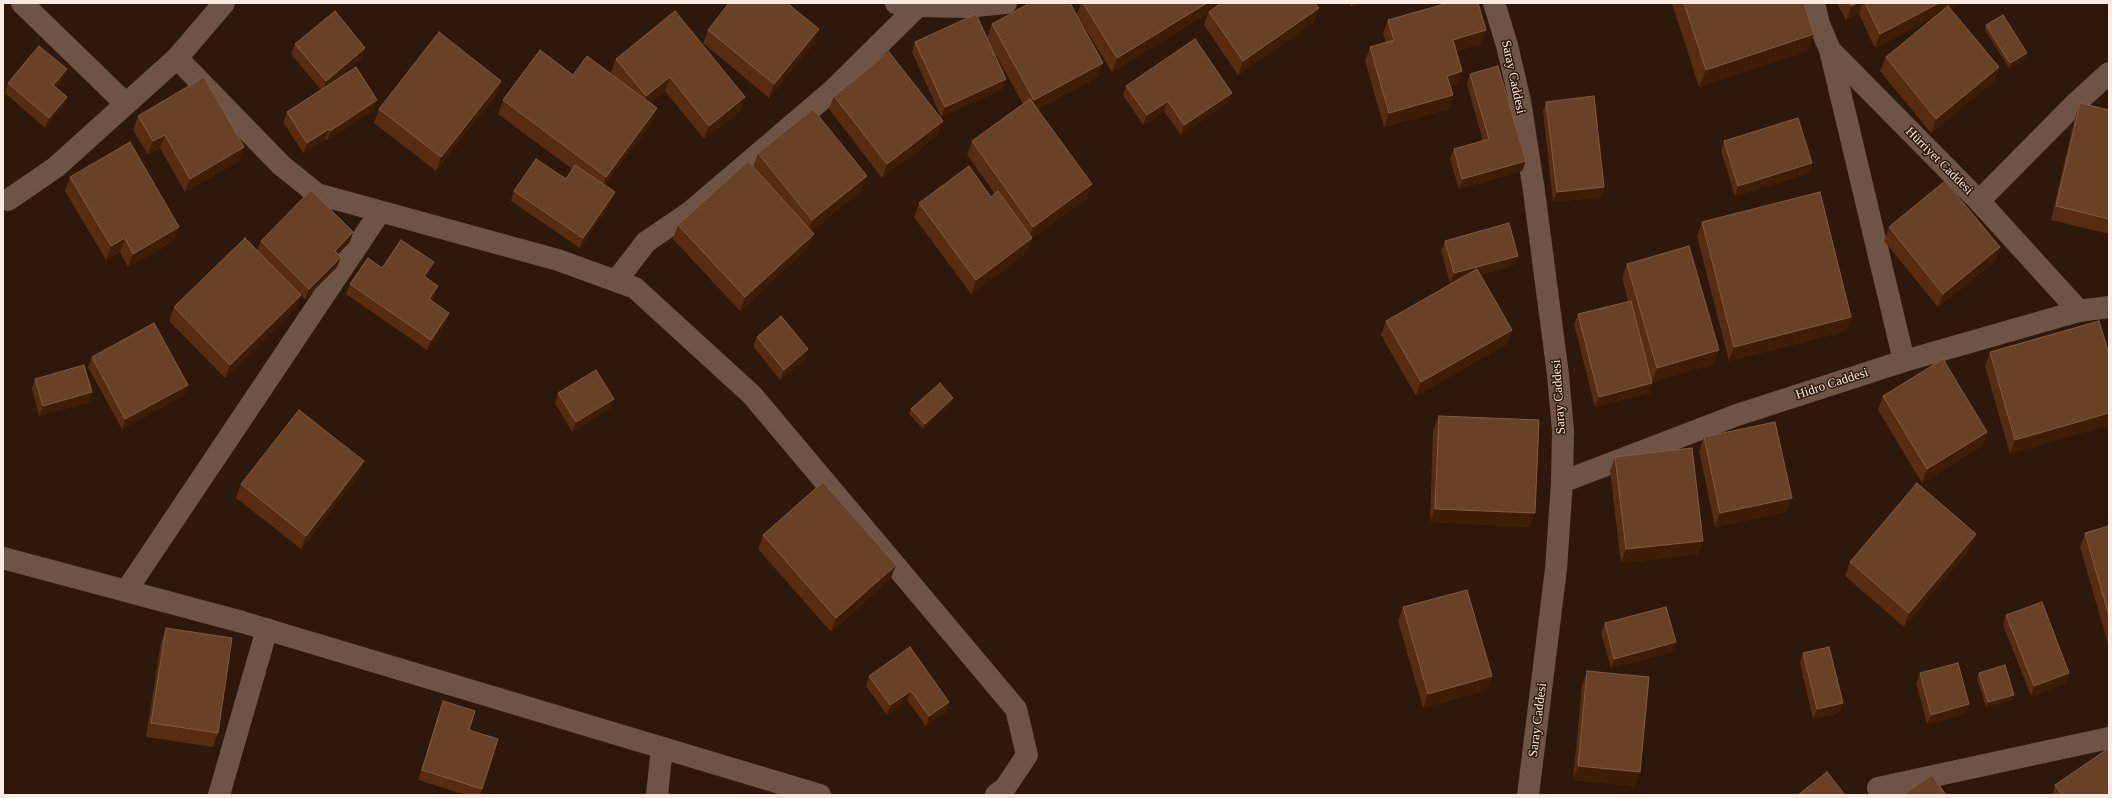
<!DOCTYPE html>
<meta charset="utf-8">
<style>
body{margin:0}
#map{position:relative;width:2112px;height:798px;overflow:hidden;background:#2d180b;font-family:"Times New Roman",serif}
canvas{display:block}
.frame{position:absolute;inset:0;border:4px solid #faeae1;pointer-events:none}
</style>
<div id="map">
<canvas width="2112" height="798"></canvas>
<div class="frame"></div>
</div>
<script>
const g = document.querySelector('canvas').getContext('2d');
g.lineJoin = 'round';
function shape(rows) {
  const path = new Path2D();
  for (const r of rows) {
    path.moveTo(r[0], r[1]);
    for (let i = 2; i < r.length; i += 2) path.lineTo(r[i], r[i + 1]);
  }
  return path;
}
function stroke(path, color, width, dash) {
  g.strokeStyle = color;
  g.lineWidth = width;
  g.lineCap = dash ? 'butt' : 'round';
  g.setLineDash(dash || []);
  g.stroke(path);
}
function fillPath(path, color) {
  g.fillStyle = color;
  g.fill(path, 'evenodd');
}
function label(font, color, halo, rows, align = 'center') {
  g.font = font + ' "Times New Roman",serif';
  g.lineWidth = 3;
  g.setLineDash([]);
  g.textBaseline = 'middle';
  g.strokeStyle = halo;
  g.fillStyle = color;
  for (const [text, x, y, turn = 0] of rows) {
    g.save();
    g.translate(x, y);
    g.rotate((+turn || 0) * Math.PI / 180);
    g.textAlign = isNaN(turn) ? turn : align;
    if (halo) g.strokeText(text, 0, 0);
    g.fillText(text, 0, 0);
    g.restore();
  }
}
const minor = shape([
 [22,3,126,104],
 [896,3,918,6,966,7,1006,3],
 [1494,3,1507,45,1520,101,1534,191,1558,375,1563,431,1562,482,1556,569,1528,795],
 [1814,3,1819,24,1830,50,1979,201,2079,311],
 [1830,50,1904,361],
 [177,58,281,165,317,194,558,260,635,288,752,395,1016,709,1027,755,1005,788,996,795],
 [8,200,56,167,177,58,224,3],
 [1979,201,2075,104,2109,73],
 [616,281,646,242,690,212,833,90,918,6],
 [1562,482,1737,415,1904,361,2079,311,2109,307],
 [3,558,242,622,820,795],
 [126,591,380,212],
 [1878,788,2109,738],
 [219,795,267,629],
 [657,795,662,748]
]);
const wall = shape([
 [1081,3,1218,5,1319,8,1314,22,1238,75,1204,25,1208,13,1112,72,1077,15],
 [1350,3,1359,3,1351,7],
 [1672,3,1804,3,1808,51,1699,87],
 [1837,3,1957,3,1956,6,1950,9,1999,67,1994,81,1931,133,1880,71,1886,57,1934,17,1875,48,1859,14,1846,20],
 [1388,20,1481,44,1456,51,1457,85,1451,87,1453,95,1448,109,1384,127,1365,61,1370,47,1386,42,1383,34],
 [992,24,1098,77,1038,109,1087,198,1032,238,1027,252,971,294,914,217,919,203,991,197,995,194,967,155,972,141,1023,104,987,38],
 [1986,25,2027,53,2025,58,2009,68,1985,30],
 [708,30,814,43,769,98,703,43],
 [915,42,1006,79,1002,89,941,117,912,52],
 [295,44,365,48,362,58,335,80,374,110,327,140,325,139,303,153,283,122,287,112,321,90,291,54],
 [616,59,745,97,740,111,704,139,665,91,650,103,657,108,652,122,604,185,611,202,580,248,511,201,514,191,566,179,572,169,498,114,503,100,573,75,615,77,611,72],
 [1470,74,1522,171,1459,189,1450,159,1454,149,1483,141,1467,84],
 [63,79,56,88,67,97,63,106,45,128,5,93,8,83],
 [501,81,496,95,436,171,374,123,379,109],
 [1126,86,1228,102,1181,135,1164,111,1143,125,1123,95],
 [834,96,938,134,882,178,829,109],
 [1546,102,1604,187,1600,197,1553,202,1543,111],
 [2080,103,2109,110,2109,234,2051,220,2075,117],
 [138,116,244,147,239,161,185,192,160,148,148,155,133,130],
 [1724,141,1809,173,1735,196,1721,151],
 [758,153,862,190,811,231,809,247,740,311,673,239,678,225,753,167],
 [70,177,174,241,128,267,120,252,106,260,65,191],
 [1702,222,1851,317,1846,331,1729,361,1697,236],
 [1889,227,2000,247,1995,261,1938,307,1884,241],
 [353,232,350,242,338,254,337,267,305,299,274,268,296,308,225,378,169,321,174,307,257,251,261,241],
 [1445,241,1518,256,1514,265,1481,275,1512,330,1507,344,1416,396,1381,335,1386,321,1453,282,1450,283,1441,251],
 [1627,264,1714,364,1652,382,1649,393,1595,407,1574,324,1578,314,1628,301,1622,278],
 [382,268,430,272,426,277,435,296,431,301,446,323,427,350,346,294,350,284],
 [2099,321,2010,454,1985,366,1990,352],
 [757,337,805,359,780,380,753,346],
 [92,357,184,395,122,429,88,367],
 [35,379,89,402,39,416,32,389],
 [558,393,610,409,572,432,555,403],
 [1883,396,1987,432,1982,446,1922,483,1878,410],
 [951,403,923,429,909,414,911,409],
 [1439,416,1530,527,1430,522,1433,430],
 [1704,437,1786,512,1715,527,1699,451],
 [1615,457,1703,541,1698,554,1621,563,1610,471],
 [359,475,301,549,236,498,241,484],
 [2109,526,2109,647,2080,547,2085,533],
 [763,535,891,578,831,632,758,549],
 [1971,548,1904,627,1845,576,1850,562],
 [1403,607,1487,690,1423,708,1398,621],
 [2006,615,2069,673,2066,683,2031,696,2003,625],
 [1605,623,1672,652,1611,668,1601,633],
 [166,628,218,733,213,747,146,737,161,642],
 [1803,653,1843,703,1839,713,1813,719,1800,663],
 [1587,671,1635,786,1573,780,1582,685],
 [1920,673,1969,704,1966,714,1927,724,1916,683],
 [1979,673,2014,695,2012,700,1986,707,1977,678],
 [869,676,949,702,946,712,926,726,907,700,887,715,866,686],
 [443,701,469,730,482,789,480,795,466,795,418,780],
 [2055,785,2109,795,2052,795]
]);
const shadedWall = shape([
 [1207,3,1219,3,1217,7,1209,12,1208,13,1112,72,1117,58],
 [1353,3,1359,3,1351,7],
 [1857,3,1862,3,1859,14,1846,20,1851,6],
 [1939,3,1957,3,1956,6,1875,48,1880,34],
 [1319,8,1314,22,1238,75,1243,61],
 [819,29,814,43,769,98,774,84],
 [1486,30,1481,44,1448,53,1453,40],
 [1814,34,1808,51,1699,87,1706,70],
 [365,48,362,58,322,91,326,81],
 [2027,53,2025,58,2009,68,2010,63],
 [1103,63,1098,77,1029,114,1034,100],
 [1999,67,1994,81,1931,133,1936,119],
 [67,69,63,79,50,95,53,85],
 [1462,71,1457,85,1442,89,1447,76],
 [670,77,665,91,641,110,646,96],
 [1006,79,1002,89,941,117,945,107],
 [501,81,496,95,436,171,441,157],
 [1232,93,1228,102,1181,135,1184,125],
 [1453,95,1448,109,1384,127,1389,113],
 [67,97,63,106,45,128,49,118],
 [745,97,740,111,704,139,709,126],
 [377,100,374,110,327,140,330,131],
 [1168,101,1164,111,1143,125,1147,115],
 [657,108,652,122,601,191,606,177],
 [943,121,938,134,882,178,887,164],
 [329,129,325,139,303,153,307,143],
 [165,135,160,148,148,155,153,141],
 [244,147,239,161,185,192,190,179],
 [1526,161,1522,171,1459,189,1462,179],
 [1812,163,1809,173,1735,196,1738,186],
 [867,176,862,190,807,234,812,220],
 [1092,184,1087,198,1028,241,1033,227],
 [1604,187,1600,197,1553,202,1557,192],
 [615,192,611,202,580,248,583,238],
 [179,227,174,241,128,267,133,254],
 [353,232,350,242,331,261,335,251],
 [814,234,809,247,740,311,745,297],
 [125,238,120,252,106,260,111,246],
 [1032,238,1027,252,971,294,976,280],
 [2000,247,1995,261,1938,307,1943,294],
 [1518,256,1514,265,1450,283,1454,273],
 [341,257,337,267,305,299,309,289],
 [434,262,430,272,421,286,424,276],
 [438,286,435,296,425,309,429,299],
 [301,295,296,308,225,378,230,365],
 [449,313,446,323,427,350,431,340],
 [1851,317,1846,331,1729,361,1734,347],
 [1512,330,1507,344,1416,396,1421,382],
 [808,349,805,359,780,380,784,370],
 [1719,350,1714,364,1652,382,1657,368],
 [1652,383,1649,393,1595,407,1599,397],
 [188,385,184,395,122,429,125,419],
 [92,392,89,402,39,416,43,406],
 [953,398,951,403,923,429,925,424],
 [614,399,610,409,572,432,576,422],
 [2109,413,2109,425,2010,454,2015,440],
 [1987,432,1982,446,1922,483,1927,469],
 [364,461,359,475,301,549,306,536],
 [1792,498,1786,512,1715,527,1720,513],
 [1435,509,1535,513,1530,527,1430,522],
 [1976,534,1971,548,1904,627,1909,613],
 [1703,541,1698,554,1621,563,1626,549],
 [896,565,891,578,831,632,836,618],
 [1676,642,1672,652,1611,668,1614,659],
 [2069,673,2066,683,2031,696,2034,686],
 [1492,676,1487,690,1423,708,1428,694],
 [911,691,907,700,887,715,890,705],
 [2014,695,2012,700,1986,707,1988,702],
 [949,702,946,712,926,726,929,716],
 [1843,703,1839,713,1813,719,1817,709],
 [1969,704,1966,714,1927,724,1931,715],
 [1578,766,1640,772,1635,786,1573,780]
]);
const building = shape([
 [729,3,787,3,819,29,774,84,708,30,729,3],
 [1030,3,1070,3,1103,63,1034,100,992,24,1030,3],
 [1083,3,1207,3,1117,58,1083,3],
 [1221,3,1315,3,1319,8,1243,61,1209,12,1221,3],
 [1448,3,1478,3,1486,30,1453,40,1462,71,1447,76,1453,95,1389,113,1370,47,1394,40,1388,20,1448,3],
 [1684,3,1804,3,1814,34,1706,70,1684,3],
 [1850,3,1857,3,1851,6,1850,3],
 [1865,3,1939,3,1880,34,1865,3],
 [1948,6,1999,67,1936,119,1886,57,1948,6],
 [335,11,365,48,326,81,295,44,335,11],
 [675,11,745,97,709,126,670,77,646,96,616,59,675,11],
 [976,14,1006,79,945,107,915,42,976,14],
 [2003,15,2027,53,2010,63,1986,25,2003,15],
 [439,32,501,81,441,157,379,109,439,32],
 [1195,39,1232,93,1184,125,1168,101,1147,115,1126,86,1195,39],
 [39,46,67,69,53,85,67,97,49,118,8,83,39,46],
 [540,50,573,75,587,56,657,108,606,177,503,100,540,50],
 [889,52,943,121,887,164,834,96,889,52],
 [1498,66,1526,161,1462,179,1454,149,1489,139,1470,74,1498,66],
 [356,67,377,100,330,131,329,129,307,143,287,112,356,67],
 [204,77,244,147,190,179,165,135,153,141,138,116,204,77],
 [1594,96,1604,187,1557,192,1546,102,1594,96],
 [1030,99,1092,184,1033,227,972,141,1030,99],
 [2080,103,2109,110,2109,219,2056,206,2080,103],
 [813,109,867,176,812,220,758,153,813,109],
 [1798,118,1812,163,1738,186,1724,141,1798,118],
 [130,142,179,227,133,254,125,238,111,246,70,177,130,142],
 [536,159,566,179,575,165,615,192,583,238,514,191,536,159],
 [748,161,814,234,745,297,678,225,748,161],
 [969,166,991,197,998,191,1032,238,976,280,919,203,969,166],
 [1945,181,2000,247,1943,294,1889,227,1945,181],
 [311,190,353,232,335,251,341,257,309,289,261,241,311,190],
 [1820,192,1851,317,1734,347,1702,222,1820,192],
 [1509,223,1518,256,1454,273,1445,241,1509,223],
 [245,238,301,295,230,365,174,307,245,238],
 [401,240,434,262,424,276,438,286,429,299,449,313,431,340,350,284,368,258,382,268,401,240],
 [1689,246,1719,350,1657,368,1627,264,1689,246],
 [1477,269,1512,330,1421,382,1386,321,1477,269],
 [1631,301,1652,383,1599,397,1578,314,1631,301],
 [781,316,808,349,784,370,757,337,781,316],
 [2099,321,2109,354,2109,413,2015,440,1990,352,2099,321],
 [154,323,188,385,125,419,92,357,154,323],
 [1943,359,1987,432,1927,469,1883,396,1943,359],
 [84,365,92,392,43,406,35,379,84,365],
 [596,370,614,399,576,422,558,393,596,370],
 [940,383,953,398,925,424,911,409,940,383],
 [299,410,364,461,306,536,241,484,299,410],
 [1439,416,1539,420,1535,513,1435,509,1439,416],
 [1775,422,1792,498,1720,513,1704,437,1775,422],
 [1692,448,1703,541,1626,549,1615,457,1692,448],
 [823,482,896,565,836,618,763,535,823,482],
 [1917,483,1976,534,1909,613,1850,562,1917,483],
 [2109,526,2109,616,2085,533,2109,526],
 [1467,590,1492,676,1428,694,1403,607,1467,590],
 [2042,602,2069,673,2034,686,2006,615,2042,602],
 [1666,607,1676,642,1614,659,1605,623,1666,607],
 [166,628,232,638,218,733,151,723,166,628],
 [910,647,949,702,929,716,911,691,890,705,869,676,910,647],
 [1829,647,1843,703,1817,709,1803,653,1829,647],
 [1958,663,1969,704,1931,715,1920,673,1958,663],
 [2005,665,2014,695,1988,702,1979,673,2005,665],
 [1587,671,1649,677,1640,772,1578,766,1587,671],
 [443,701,475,711,469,730,498,739,482,789,422,770,443,701],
 [2109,748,2109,795,2062,795,2055,785,2109,748],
 [1827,772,1845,795,1798,795,1827,772],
 [1932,775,1946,795,1902,795,1932,775]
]);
const streetNames = [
 ["Saray Caddesi",1513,77,78],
 ["Hürriyet Caddesi",1939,161,45],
 ["Hidro Caddesi",1832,384,-18],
 ["Saray Caddesi",1559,397,-94],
 ["Saray Caddesi",1538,720,-83]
];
stroke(minor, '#6e5446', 22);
fillPath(wall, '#572c10');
fillPath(shadedWall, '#3f1c04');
fillPath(building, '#694126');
stroke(building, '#805b44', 1);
label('13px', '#faeae1', '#2d180b', streetNames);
</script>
